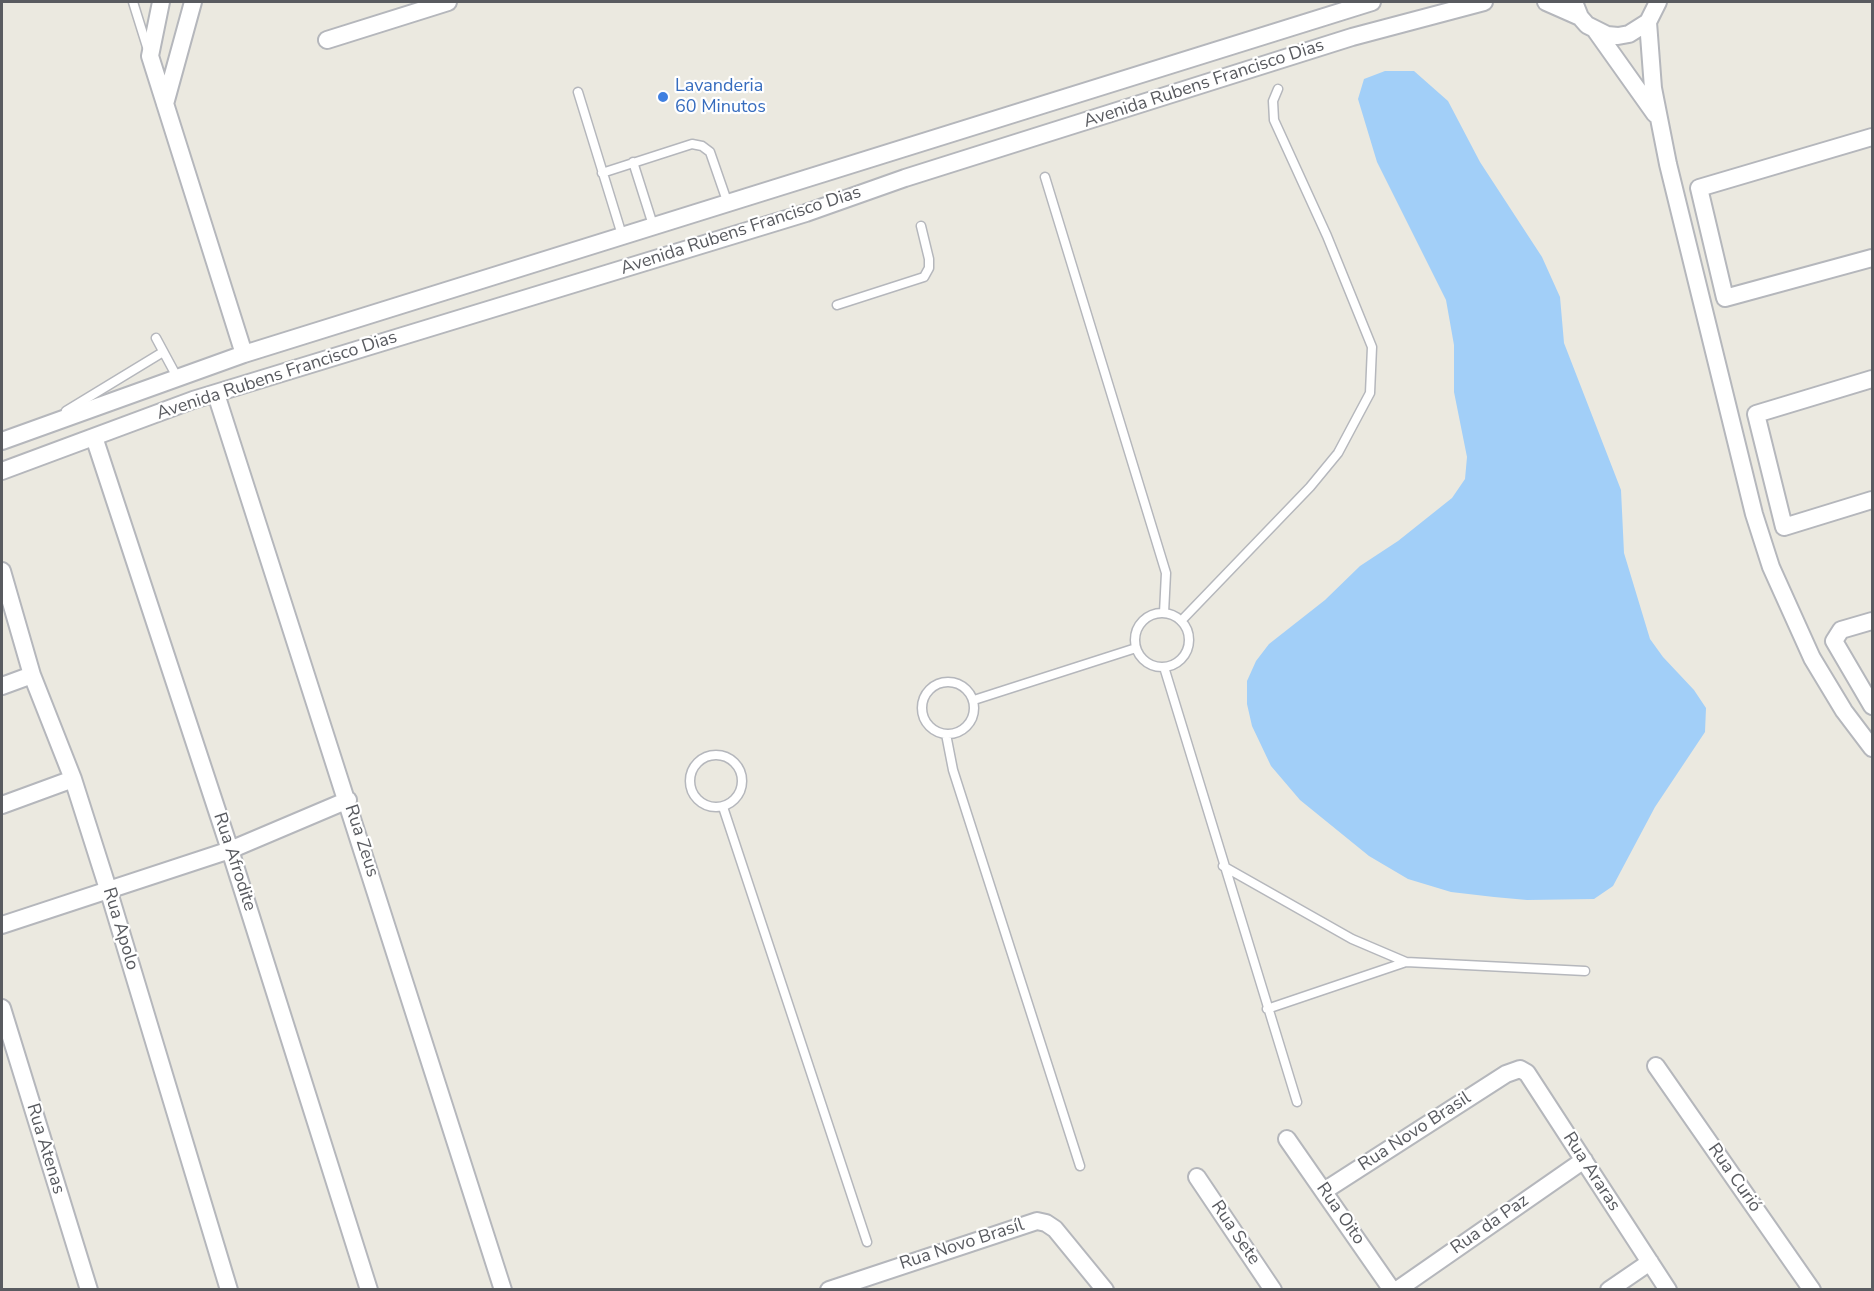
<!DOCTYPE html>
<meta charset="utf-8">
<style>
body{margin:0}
#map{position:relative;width:1874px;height:1291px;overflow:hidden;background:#ebe9e0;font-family:"Nunito Sans",sans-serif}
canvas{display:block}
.frame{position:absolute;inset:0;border:3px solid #595b60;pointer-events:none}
</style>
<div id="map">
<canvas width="1874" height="1291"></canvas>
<div class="frame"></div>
</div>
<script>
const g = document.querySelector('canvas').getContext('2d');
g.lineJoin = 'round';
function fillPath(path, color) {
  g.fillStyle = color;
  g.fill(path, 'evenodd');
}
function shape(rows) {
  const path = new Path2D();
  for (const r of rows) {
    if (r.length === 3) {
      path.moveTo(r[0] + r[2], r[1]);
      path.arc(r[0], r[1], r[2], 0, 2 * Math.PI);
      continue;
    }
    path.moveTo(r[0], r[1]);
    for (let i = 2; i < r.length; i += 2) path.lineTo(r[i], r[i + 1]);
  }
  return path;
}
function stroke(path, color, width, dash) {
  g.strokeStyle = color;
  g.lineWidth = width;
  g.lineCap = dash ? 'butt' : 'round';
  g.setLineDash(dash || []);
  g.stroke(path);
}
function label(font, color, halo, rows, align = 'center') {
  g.font = font + ' "Nunito Sans",sans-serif';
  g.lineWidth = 4.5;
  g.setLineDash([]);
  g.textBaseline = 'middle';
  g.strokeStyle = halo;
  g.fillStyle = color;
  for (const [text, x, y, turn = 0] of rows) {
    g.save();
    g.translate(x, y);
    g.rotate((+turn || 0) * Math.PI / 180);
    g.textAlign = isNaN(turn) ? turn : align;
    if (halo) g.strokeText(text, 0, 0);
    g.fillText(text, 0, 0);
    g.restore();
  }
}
const water = shape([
 [1385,71,1414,71,1448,101,1480,162,1542,257,1560,297,1564,343,1621,490,1624,553,1650,639,1663,657,1694,690,1706,708,1705,732,1655,807,1613,886,1594,899,1527,900,1494,897,1451,892,1408,879,1369,856,1300,800,1271,766,1252,726,1247,704,1247,681,1256,661,1269,644,1325,600,1360,566,1398,541,1452,498,1465,479,1467,457,1454,392,1454,345,1446,300,1377,162,1358,99,1364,79]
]);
const lane = shape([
 [133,2,148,50],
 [578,92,622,235],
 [633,162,653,225],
 [602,173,692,144,702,146,710,152,727,201],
 [1045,177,1166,573,1164,613],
 [837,305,924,277,929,268,929,259,921,226],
 [156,338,177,377],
 [66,411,163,352],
 [1162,640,27],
 [1181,621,1310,487,1338,453,1370,393,1372,347,1327,236,1274,120,1273,101,1278,89],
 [1164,667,1297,1102],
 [948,708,26],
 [974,700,1136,648],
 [946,734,953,770,1080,1166],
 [716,781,26],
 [723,807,867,1242],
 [1223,866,1352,939,1406,962,1585,971],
 [1267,1009,1406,962]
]);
const street = shape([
 [161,2,150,56,244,354],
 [1546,2,1580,17],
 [1574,2,1580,17,1587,25,1607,35,1618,36,1629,34,1648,22,1658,2],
 [1648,22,1653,88,1668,164,1754,514,1771,567,1812,658,1844,711,1872,748],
 [1596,31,1655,114],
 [327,40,448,2],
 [165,104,193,2],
 [1872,137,1699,188,1725,298,1872,258],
 [1872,379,1756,414,1784,527,1872,500],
 [216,394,503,1290],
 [94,437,230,850,369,1290],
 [2,441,244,354,1372,2],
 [2,471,193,400,806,213,905,178,1352,37,1484,2],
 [2,571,32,675,73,779,108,889,229,1290],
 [1872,621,1841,630,1834,641,1872,706],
 [2,686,32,675],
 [2,805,73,779],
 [2,925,230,850,348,800],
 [2,1008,89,1290],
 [1656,1066,1812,1290],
 [1287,1139,1392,1290],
 [1197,1177,1273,1290],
 [1324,1191,1506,1074,1520,1069,1527,1073,1668,1290],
 [829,1290,1037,1221,1046,1223,1055,1229,1105,1290],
 [1397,1290,1584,1160],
 [1609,1290,1650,1262]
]);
const markers = [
 [663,97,6,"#3f7fe0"]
];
const streetNames = [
 ["Avenida Rubens Francisco Dias",1204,84,-18],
 ["Avenida Rubens Francisco Dias",741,231,-18],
 ["Avenida Rubens Francisco Dias",277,376,-18],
 ["Rua Zeus",361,841,72],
 ["Rua Afrodite",234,862,72],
 ["Rua Apolo",120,929,73],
 ["Rua Novo Brasil",1415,1132,-33],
 ["Rua Atenas",45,1149,73],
 ["Rua Araras",1591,1172,57],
 ["Rua Curió",1734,1178,55],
 ["Rua Oito",1340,1214,55],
 ["Rua da Paz",1490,1225,-35],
 ["Rua Sete",1235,1233,56],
 ["Rua Novo Brasíl",962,1245,-18]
];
const shopNames = [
 ["Lavanderia",675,87],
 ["60 Minutos",675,108]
];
fillPath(water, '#a2cff8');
stroke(lane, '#b5b7bc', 11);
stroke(street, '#b5b7bc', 20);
stroke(lane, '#fff', 8);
stroke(street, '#fff', 16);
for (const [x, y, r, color] of markers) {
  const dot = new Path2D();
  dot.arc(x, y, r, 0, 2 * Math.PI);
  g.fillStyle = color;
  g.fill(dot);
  stroke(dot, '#fff', 2);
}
label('18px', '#595b60', '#fff', streetNames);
label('18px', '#366cbe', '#fff', shopNames, 'left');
</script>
